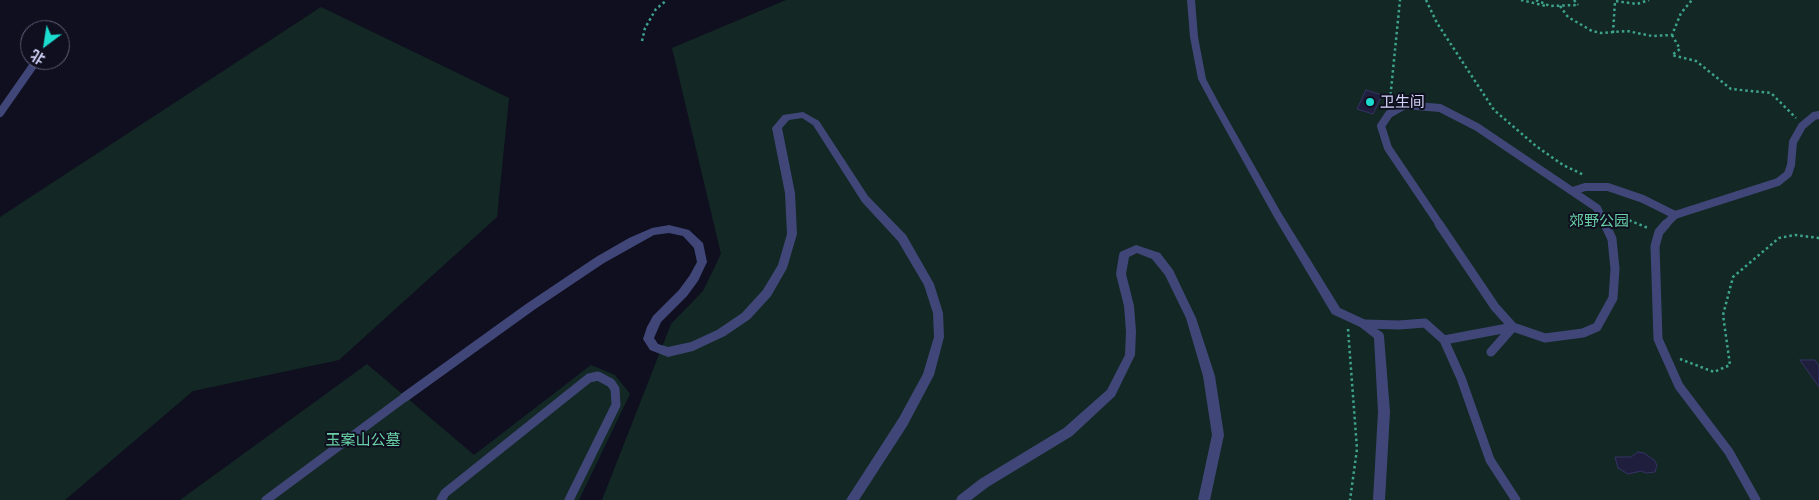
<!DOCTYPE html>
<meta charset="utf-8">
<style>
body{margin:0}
#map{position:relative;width:1819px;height:500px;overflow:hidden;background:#0f0f1f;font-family:Mulish,"Noto Sans SC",sans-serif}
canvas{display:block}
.north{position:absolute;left:20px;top:20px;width:50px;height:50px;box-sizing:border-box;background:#0f0f1f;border:1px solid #5d5e76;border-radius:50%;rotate:211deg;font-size:14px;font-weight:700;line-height:20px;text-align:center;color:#d3d4f9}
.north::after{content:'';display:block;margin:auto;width:18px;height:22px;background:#1cdcd0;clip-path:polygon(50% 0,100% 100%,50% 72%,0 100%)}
</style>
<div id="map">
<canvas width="1819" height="500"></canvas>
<div class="north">北</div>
</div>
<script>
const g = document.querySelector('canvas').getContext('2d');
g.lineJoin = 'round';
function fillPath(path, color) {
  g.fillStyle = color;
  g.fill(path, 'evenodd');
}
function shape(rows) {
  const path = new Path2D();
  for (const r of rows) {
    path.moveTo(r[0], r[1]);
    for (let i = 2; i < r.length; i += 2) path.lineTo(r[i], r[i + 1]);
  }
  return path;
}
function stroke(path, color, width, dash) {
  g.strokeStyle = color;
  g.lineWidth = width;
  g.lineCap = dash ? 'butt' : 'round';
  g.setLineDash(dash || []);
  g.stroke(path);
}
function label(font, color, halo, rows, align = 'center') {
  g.font = font + ' Mulish,"Noto Sans SC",sans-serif';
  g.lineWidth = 4;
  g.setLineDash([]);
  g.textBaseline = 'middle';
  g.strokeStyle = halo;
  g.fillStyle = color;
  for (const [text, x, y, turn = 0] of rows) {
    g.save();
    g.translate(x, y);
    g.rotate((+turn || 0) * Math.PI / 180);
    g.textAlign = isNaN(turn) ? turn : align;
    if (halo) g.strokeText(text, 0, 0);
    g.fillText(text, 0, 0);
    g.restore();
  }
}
const green = shape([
 [786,0,1819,0,1819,500,602,500,671,324,703,291,721,254,672,48],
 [321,7,509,98,497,217,339,360,193,391,65,500,0,500,0,217],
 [367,364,474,455,591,365,615,375,630,394,579,500,180,500]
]);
const building = shape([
 [1366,90,1382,95,1373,114,1357,109,1366,90],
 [1800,360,1815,360,1819,366,1819,387,1800,360],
 [1638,452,1644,453,1654,460,1657,465,1655,472,1646,473,1641,471,1628,474,1618,468,1615,457,1631,457,1638,452]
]);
const path = shape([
 [1426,0,1437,23,1494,110,1536,146,1563,165,1584,175],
 [1521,0,1546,6],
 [1536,0,1550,6,1578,5],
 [1574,0,1578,5],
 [1560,6,1568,17,1592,31,1601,33,1627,31,1652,36,1672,35,1681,13,1692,0],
 [1613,33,1615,1,1637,4,1649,0],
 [1672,35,1680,49,1672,55,1696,61,1731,89,1771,93,1796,118],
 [642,41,645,28,656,9,667,0],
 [1390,100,1400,0],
 [1614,214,1648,228],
 [1348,329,1357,449,1350,500],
 [1680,359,1714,372,1730,365,1723,315,1733,277,1779,238,1795,235,1819,238]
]);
const serviceFar1 = shape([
 [0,113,37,60],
 [1573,191,1585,187,1608,187,1643,199,1675,215],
 [1440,225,1388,148,1381,126,1389,114,1405,105,1440,108,1477,127,1597,208,1605,225],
 [1665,225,1675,215,1778,182,1788,174,1791,165,1793,142,1802,126,1814,116,1819,115]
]);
const service = shape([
 [1439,224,1495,307,1513,327,1545,338,1583,333,1597,327,1613,298,1615,269,1612,239,1605,224],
 [1666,224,1659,232,1655,246,1658,339,1679,386,1729,452,1756,500],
 [1364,324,1399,325,1425,323,1444,340,1461,378,1490,460,1516,500],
 [1444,340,1513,327],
 [1491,352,1513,327],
 [266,500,405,397],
 [441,500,445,493,589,378,598,376,611,383,615,389,616,405,569,500]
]);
const minor = shape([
 [803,112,819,121,868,196,906,235,934,284,943,313,944,337,934,375,907,426,859,500,846,500,899,418,923,374,934,337,933,313,924,285,898,241,862,202,813,125,802,118,789,120,782,128,795,193,797,234,787,268,771,296,750,319,725,336,693,351,668,357,650,350,643,339,647,327,653,316,679,290,690,275,697,262,694,248,683,236,669,233,654,235,604,263,534,310,409,400,405,402,401,400,399,397,401,394,526,304,596,257,629,238,652,228,669,225,689,230,703,243,707,262,698,281,687,296,661,322,654,338,658,344,668,347,691,342,717,330,742,313,763,290,778,265,787,234,785,193,772,128,783,115,803,112],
 [1136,245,1160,253,1173,270,1196,318,1215,376,1224,435,1210,500,1198,500,1212,435,1203,376,1186,318,1165,275,1152,259,1137,253,1129,257,1126,274,1134,306,1136,331,1135,355,1115,396,1072,436,988,487,971,500,956,500,958,496,980,479,1064,428,1107,390,1125,355,1126,331,1124,306,1116,274,1119,255,1120,252,1136,245],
 [1364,320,1383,333,1384,336,1390,412,1385,500,1373,500,1378,412,1374,338,1360,327,1359,324,1360,321,1364,320]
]);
const tertiary = shape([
 [1187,0,1195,0,1198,37,1206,79,1221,107,1280,211,1340,308,1368,321,1369,324,1368,327,1364,328,1360,327,1332,314,1274,217,1213,107,1198,79,1190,37,1187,0]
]);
const markers = [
 [1370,102,5,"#1cdcd0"]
];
const poiNames = [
 ["卫生间",1380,102]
];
const parkNames = [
 ["郊野公园",1599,221],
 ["玉案山公墓",363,440]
];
fillPath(green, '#132824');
fillPath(building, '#1f1e3d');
stroke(building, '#353366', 1);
stroke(path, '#3da38d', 2.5, [2.5, 3]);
stroke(serviceFar1, '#404778', 8);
stroke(service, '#404778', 9);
fillPath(minor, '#404778');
fillPath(tertiary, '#404778');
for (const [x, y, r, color] of markers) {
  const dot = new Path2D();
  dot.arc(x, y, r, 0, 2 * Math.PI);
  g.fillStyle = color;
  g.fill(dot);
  stroke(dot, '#0f0f1f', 2);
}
label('15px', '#d3d4f9', '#0f0f1f', poiNames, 'left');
label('15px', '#68d0a5', '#0f0f1f', parkNames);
</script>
